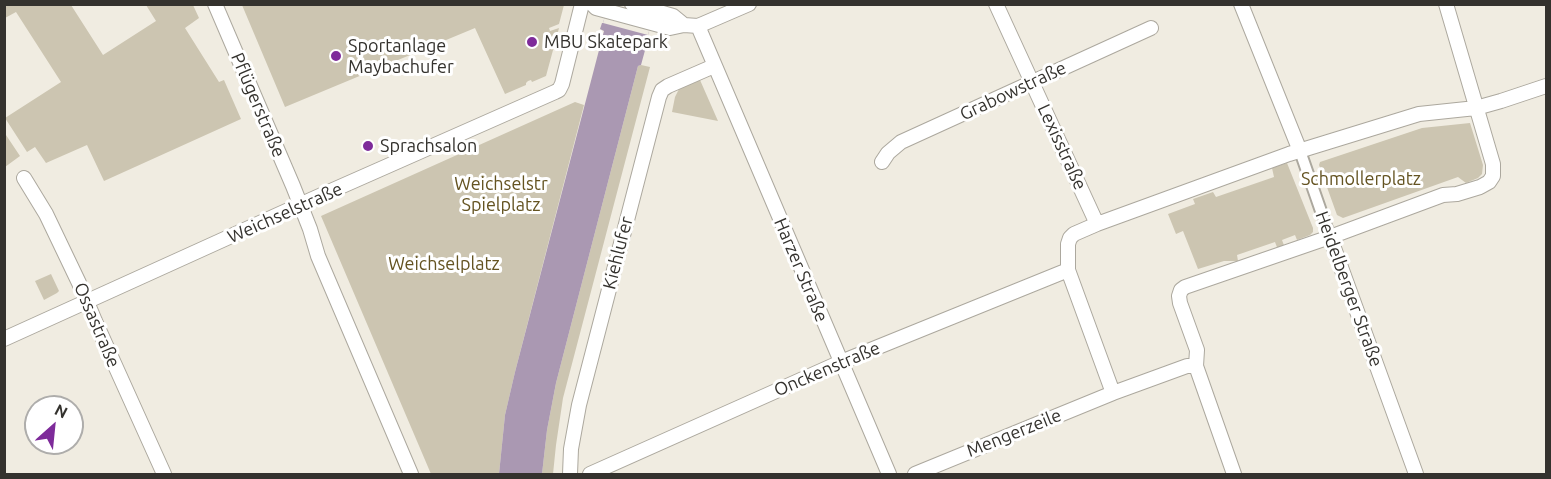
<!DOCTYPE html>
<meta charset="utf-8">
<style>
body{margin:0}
#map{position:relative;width:1551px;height:479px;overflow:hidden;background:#f0ece1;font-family:Ubuntu,sans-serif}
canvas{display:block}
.frame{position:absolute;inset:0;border:6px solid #34322e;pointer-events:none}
.north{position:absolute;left:24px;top:395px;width:60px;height:60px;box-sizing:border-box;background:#fff;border:2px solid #aeadab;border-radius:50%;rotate:27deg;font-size:16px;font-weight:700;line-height:24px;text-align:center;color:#34322e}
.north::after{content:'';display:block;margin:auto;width:21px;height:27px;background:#7e2b9a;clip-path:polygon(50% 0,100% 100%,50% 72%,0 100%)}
</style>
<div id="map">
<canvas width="1551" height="479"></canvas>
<div class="frame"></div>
<div class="north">N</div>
</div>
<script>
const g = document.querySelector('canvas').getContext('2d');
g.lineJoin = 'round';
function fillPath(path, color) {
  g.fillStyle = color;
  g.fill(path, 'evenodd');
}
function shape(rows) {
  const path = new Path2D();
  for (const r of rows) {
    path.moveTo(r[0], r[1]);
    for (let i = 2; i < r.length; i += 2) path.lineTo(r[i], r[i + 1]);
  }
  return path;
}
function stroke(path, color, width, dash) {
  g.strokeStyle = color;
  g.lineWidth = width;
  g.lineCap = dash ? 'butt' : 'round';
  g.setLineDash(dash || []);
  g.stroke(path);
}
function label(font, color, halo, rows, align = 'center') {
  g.font = font + ' Ubuntu,sans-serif';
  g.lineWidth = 6;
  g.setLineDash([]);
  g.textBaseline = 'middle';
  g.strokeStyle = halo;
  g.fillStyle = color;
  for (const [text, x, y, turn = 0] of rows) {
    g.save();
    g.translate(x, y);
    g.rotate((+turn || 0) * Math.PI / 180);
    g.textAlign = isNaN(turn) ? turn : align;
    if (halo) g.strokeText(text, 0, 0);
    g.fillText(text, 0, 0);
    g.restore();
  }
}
const green = shape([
 [7,5,71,5,103,55,156,21,146,5,193,5,199,18,185,28,219,82,224,80,241,119,104,181,87,145,46,163,35,147,27,152,5,118,61,82,16,12,5,18,5,6],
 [242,5,564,5,559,24,549,28,550,31,559,28,546,76,532,82,531,80,528,81,526,83,526,85,505,94,475,28,285,107],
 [641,65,650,67,563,398,556,445,553,474,542,474,547,430,556,383,638,66],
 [700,80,718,121,672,112,675,97,679,89],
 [575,102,584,105,515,372,505,415,499,474,431,474,321,216],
 [1470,123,1483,165,1482,174,1478,178,1466,183,1458,177,1343,218,1337,215,1319,165,1320,162,1422,128],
 [4,132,20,156,5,167,4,167],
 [1287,163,1313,228,1313,232,1310,235,1297,240,1295,235,1282,240,1285,248,1278,250,1275,242,1237,255,1238,261,1224,261,1198,269,1183,231,1176,234,1168,214,1195,204,1193,199,1213,192,1216,197,1274,177,1272,168],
 [51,274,59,291,57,293,44,300,35,281]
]);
const water = shape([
 [608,5,656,5,648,35,649,36,647,43,641,65,638,66,556,383,547,430,542,474,499,474,505,415,515,372,604,31,600,29,602,23,603,23]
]);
const pier = shape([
 [608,5,656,5,648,35,603,23]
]);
const pedestrian = shape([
 [1300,151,1330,237]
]);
const minor = shape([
 [215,4,293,186,310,229,318,256,411,474],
 [592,4,596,8,670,28,684,25,698,26,749,4],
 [632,4,673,16,684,25],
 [996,4,1097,224],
 [1241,4,1300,151],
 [698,26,889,474],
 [882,162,888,153,901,142,1151,28],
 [24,178,46,214,79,283,95,321,164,474],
 [1330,237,1416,474],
 [4,339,315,198,555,92,559,90,562,84,582,4],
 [1113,393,1068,270,1068,244,1070,238,1074,234,1097,224,1289,154,1419,114,1476,108,1501,101,1546,86],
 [570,474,571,449,579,405,659,97,662,90,668,86,714,66],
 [590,474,841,362,1068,270],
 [915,474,1113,393,1187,366,1196,366],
 [1234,474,1196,366,1197,350,1180,303,1179,296,1181,290,1185,287,1330,237,1443,195,1457,194,1480,187,1489,182,1493,176,1493,164,1446,4]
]);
const markers = [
 [532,42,6,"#7e2b9a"],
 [336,56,6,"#7e2b9a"],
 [368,146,6,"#7e2b9a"]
];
const poiNames = [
 ["MBU Skatepark",544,42],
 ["Sportanlage",348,46],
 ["Maybachufer",348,67],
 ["Sprachsalon",380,146]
];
const streetNames = [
 ["Grabowstraße",1013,91,-25],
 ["Pflügerstraße",258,105,67],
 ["Lexisstraße",1062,147,65],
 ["Weichselstraße",285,213,-24],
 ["Kiehlufer",618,253,-76],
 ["Harzer Straße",801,270,67],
 ["Heidelberger Straße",1349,289,70],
 ["Ossastraße",97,325,67],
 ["Onckenstraße",827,369,-23],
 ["Mengerzeile",1014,433,-22]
];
const parkNames = [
 ["Schmollerplatz",1361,179],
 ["Weichselstr",501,184],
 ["Spielplatz",501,205],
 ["Weichselplatz",444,264]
];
fillPath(green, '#ccc5b1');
fillPath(water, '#aa98b2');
fillPath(pier, '#f0ece1');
stroke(pedestrian, '#aca89e', 14);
stroke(minor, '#aca89e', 16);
stroke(pedestrian, '#fff', 10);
stroke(minor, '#fff', 14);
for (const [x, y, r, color] of markers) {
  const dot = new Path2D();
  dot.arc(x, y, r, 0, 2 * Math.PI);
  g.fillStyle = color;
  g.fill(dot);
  stroke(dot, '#fff', 2);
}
label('18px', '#34322e', '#fff', poiNames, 'left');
label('18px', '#34322e', '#fff', streetNames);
label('18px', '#645321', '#fff', parkNames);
</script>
